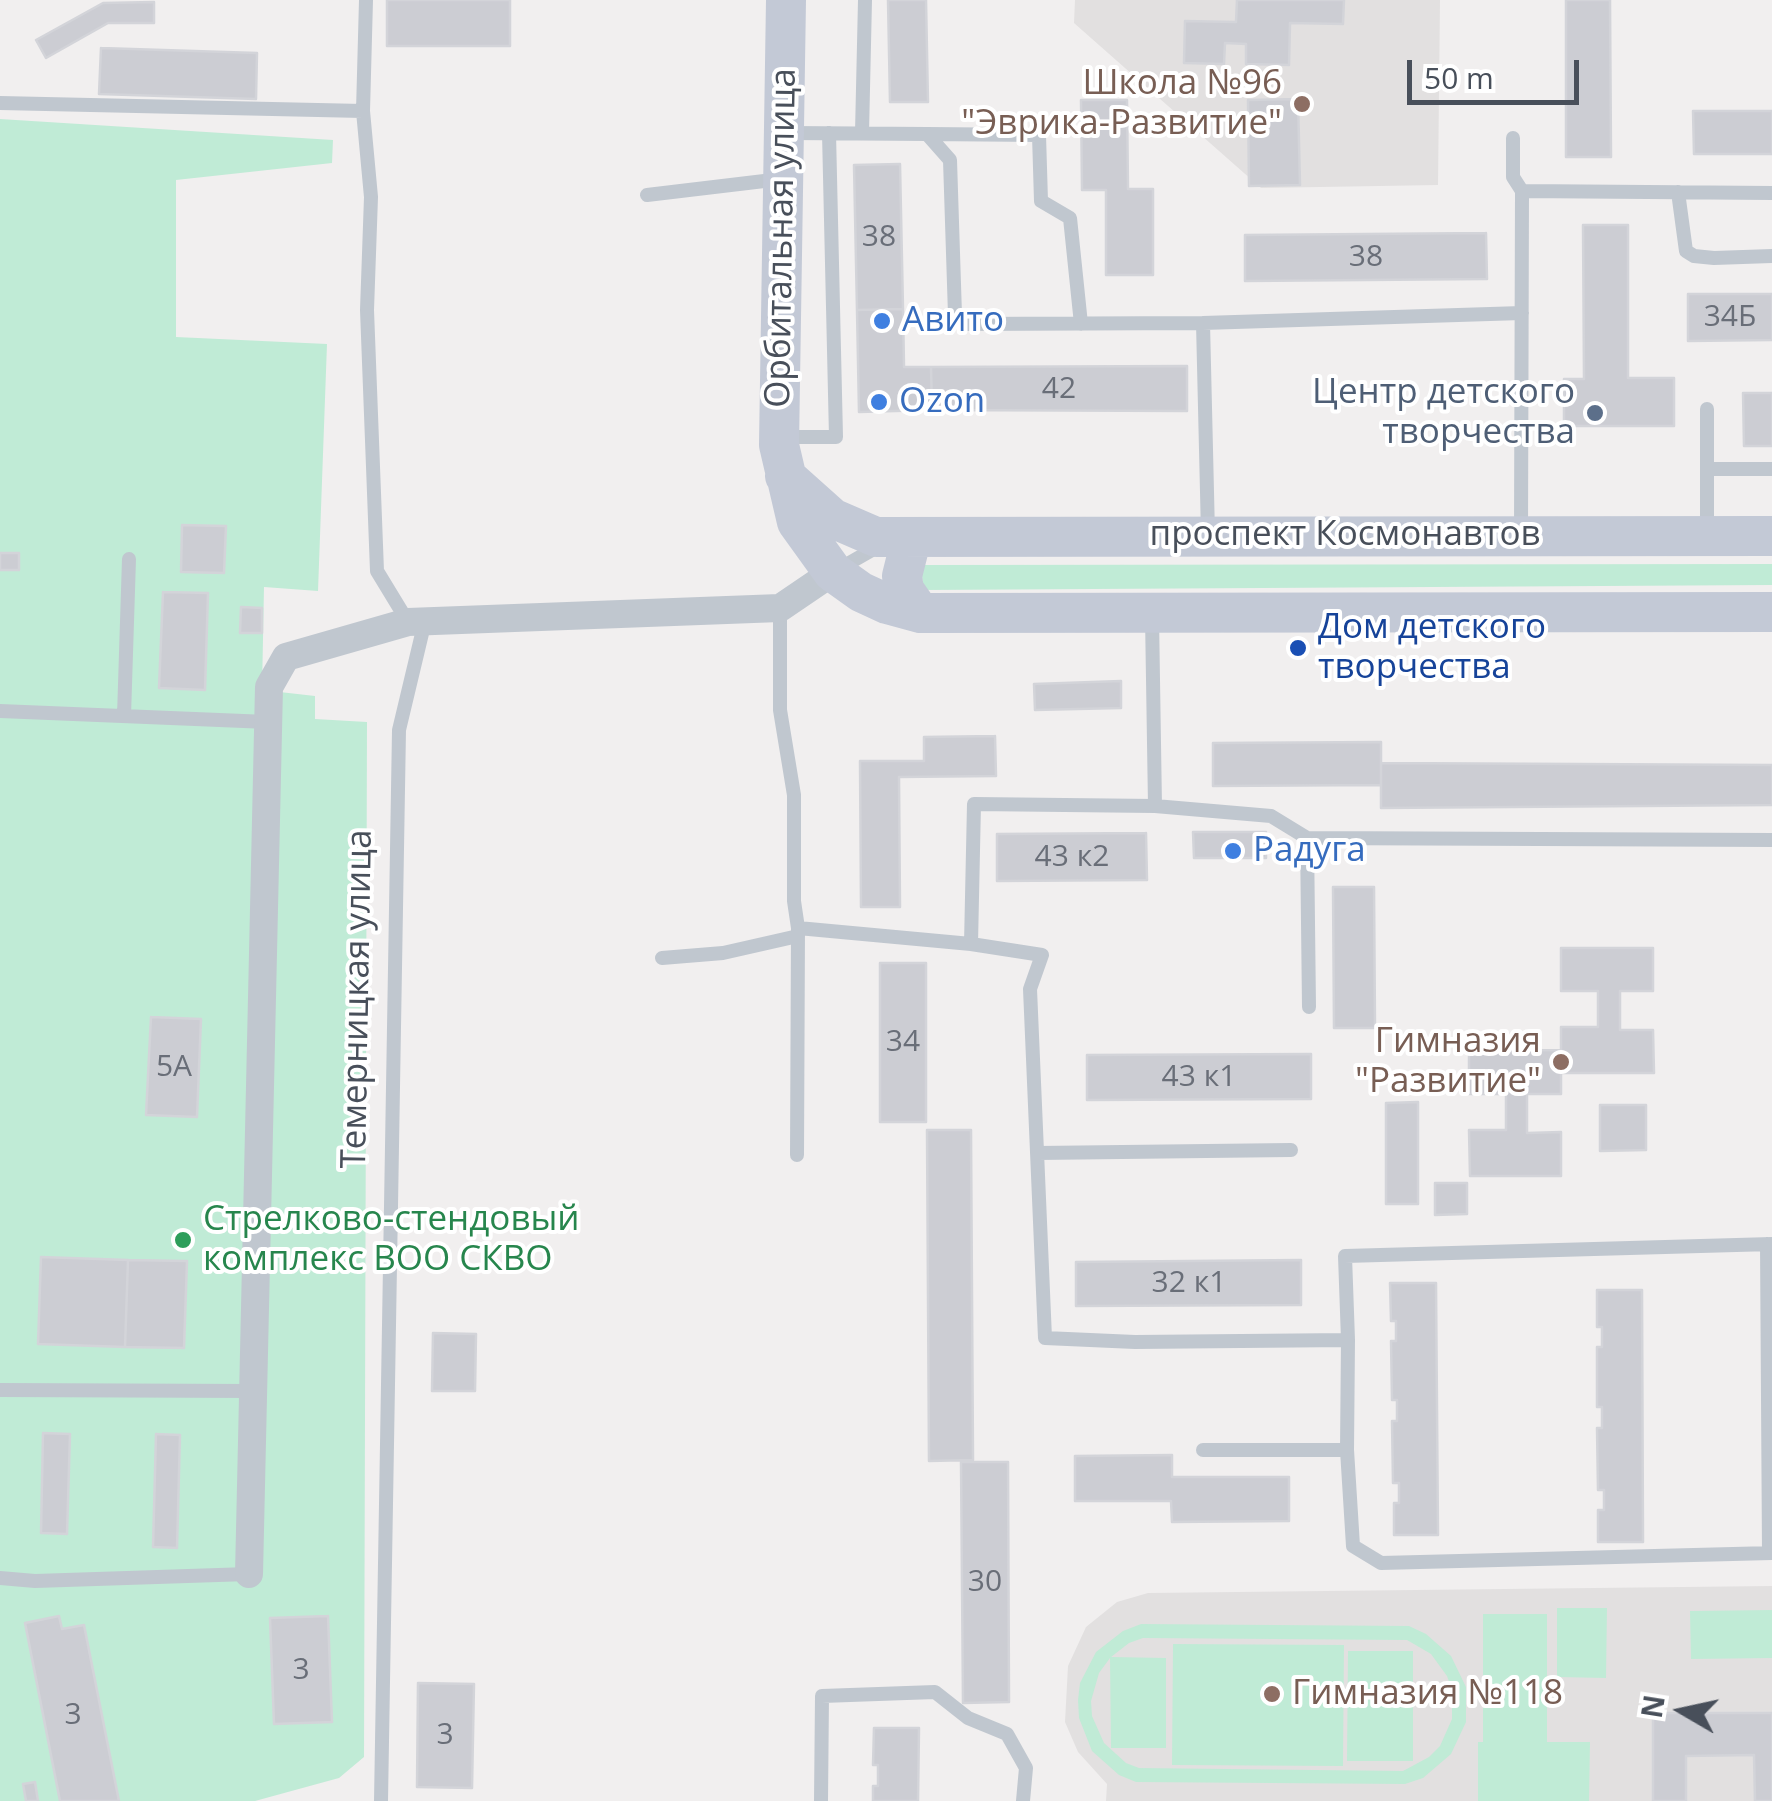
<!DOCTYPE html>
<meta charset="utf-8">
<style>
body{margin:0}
#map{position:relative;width:1772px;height:1801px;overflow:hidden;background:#f1efef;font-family:"Open Sans",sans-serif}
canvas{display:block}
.north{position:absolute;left:1632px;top:1661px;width:100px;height:100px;-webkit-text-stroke:8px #fff;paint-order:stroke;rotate:279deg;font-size:28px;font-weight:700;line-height:40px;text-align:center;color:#484f5a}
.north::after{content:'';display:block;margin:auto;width:35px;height:45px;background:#484f5a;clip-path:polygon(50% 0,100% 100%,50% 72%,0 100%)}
.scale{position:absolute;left:1407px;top:60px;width:172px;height:45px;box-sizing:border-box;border:5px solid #484f5a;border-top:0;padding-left:12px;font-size:30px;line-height:35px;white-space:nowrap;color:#484f5a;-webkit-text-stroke:8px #fff;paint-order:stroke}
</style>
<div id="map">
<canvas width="1772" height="1801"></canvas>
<div class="north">N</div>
<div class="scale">50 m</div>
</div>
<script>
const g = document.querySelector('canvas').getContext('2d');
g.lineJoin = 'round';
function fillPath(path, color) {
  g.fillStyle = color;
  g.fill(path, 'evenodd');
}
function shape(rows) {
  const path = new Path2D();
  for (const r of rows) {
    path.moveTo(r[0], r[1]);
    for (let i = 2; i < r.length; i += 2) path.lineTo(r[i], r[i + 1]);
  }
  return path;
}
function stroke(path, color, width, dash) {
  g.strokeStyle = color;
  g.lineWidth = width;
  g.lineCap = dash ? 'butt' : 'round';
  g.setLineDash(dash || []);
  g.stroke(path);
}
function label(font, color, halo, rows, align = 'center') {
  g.font = font + ' "Open Sans",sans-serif';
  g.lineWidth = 8;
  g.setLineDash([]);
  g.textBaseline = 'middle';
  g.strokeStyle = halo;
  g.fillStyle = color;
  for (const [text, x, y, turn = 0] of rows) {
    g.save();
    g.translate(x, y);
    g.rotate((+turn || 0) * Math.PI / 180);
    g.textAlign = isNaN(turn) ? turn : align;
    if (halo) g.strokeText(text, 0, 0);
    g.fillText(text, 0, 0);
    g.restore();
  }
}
const education = shape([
 [1075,0,1440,0,1438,185,1261,188,1074,23],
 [1772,1586,1772,1801,1106,1801,1107,1784,1078,1752,1065,1722,1068,1666,1086,1627,1117,1602,1148,1593]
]);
const green = shape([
 [0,119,333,140,332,163,176,180,176,337,327,344,318,591,264,587,262,690,315,696,315,719,367,722,364,1757,339,1778,255,1801,0,1801],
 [1772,564,1772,585,924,590,921,570,924,565],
 [1557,1608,1607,1608,1606,1678,1557,1677],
 [1772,1610,1772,1658,1691,1659,1690,1611],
 [1483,1614,1547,1614,1547,1742,1590,1742,1589,1801,1478,1801,1478,1742,1483,1742],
 [1141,1624,1409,1626,1426,1634,1451,1656,1466,1687,1466,1722,1451,1754,1423,1778,1405,1784,1136,1782,1119,1775,1092,1751,1079,1718,1078,1700,1080,1683,1096,1652,1123,1631],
 [1143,1638,1407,1640,1431,1654,1447,1676,1452,1690,1452,1719,1440,1746,1429,1757,1403,1771,1139,1768,1126,1763,1104,1743,1092,1716,1091,1701,1099,1673,1110,1658,1111,1748,1166,1748,1166,1658,1111,1657,1129,1643],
 [1173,1644,1344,1645,1343,1766,1172,1765],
 [1348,1651,1413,1651,1413,1761,1347,1761]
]);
const building = shape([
 [387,0,510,0,510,46,387,46,387,0],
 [888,0,926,0,928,102,890,102,888,0],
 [1237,0,1344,0,1343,24,1290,23,1289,65,1246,64,1246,44,1225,43,1224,64,1184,63,1185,21,1236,22,1237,0],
 [1566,0,1610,0,1611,157,1566,157,1566,0],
 [154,2,154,23,108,23,46,58,36,40,103,3,154,2],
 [101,48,257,53,256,99,99,94,101,48],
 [1298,99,1300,185,1249,186,1248,100,1298,99],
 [1081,100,1127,100,1128,189,1153,189,1153,275,1106,275,1106,190,1082,190,1081,100],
 [1693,111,1772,111,1772,154,1694,154,1693,111],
 [900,164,903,309,857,310,854,165,900,164],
 [1583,225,1628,225,1628,378,1674,378,1674,426,1564,426,1564,379,1584,379,1583,225],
 [1486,233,1487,279,1245,281,1245,235,1486,233],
 [1688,294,1772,294,1772,340,1688,341,1688,294],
 [903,309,904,367,931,367,932,410,859,412,857,310,903,309],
 [1187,366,1187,411,932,410,931,367,1187,366],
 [1743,393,1772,393,1772,446,1744,446,1743,393],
 [182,525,226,526,224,573,181,572,182,525],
 [0,553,19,553,19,570,0,570,0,553],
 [163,592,208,593,205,690,159,688,163,592],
 [241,607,262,608,262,633,240,633,241,607],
 [1121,681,1121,708,1035,710,1034,684,1121,681],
 [995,736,996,776,899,777,900,907,861,907,860,761,924,761,924,737,995,736],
 [1381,742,1381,785,1213,786,1213,743,1381,742],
 [1381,763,1772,765,1772,805,1381,808,1381,763],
 [1193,832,1266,832,1266,858,1194,858,1193,832],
 [1146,833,1147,880,997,881,997,834,1146,833],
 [1333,887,1374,887,1375,1028,1334,1028,1333,887],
 [1561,948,1653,948,1653,991,1620,991,1620,1030,1653,1030,1654,1073,1561,1073,1561,1094,1527,1094,1527,1133,1561,1132,1561,1176,1470,1176,1469,1130,1506,1130,1506,1094,1469,1094,1469,1051,1561,1050,1561,1027,1598,1027,1598,991,1561,991,1561,948],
 [880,963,926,963,926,1122,880,1122,880,963],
 [151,1017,201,1019,197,1117,146,1115,151,1017],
 [1311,1054,1311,1099,1087,1100,1087,1055,1311,1054],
 [1418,1102,1418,1204,1386,1204,1386,1103,1418,1102],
 [1600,1105,1646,1105,1646,1150,1600,1151,1600,1105],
 [927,1130,971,1130,973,1460,929,1461,927,1130],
 [1435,1183,1467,1183,1467,1214,1435,1215,1435,1183],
 [41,1257,128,1260,125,1347,38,1344,41,1257],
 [128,1260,187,1261,184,1348,125,1347,128,1260],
 [1301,1260,1301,1305,1076,1306,1076,1262,1301,1260],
 [1390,1283,1436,1283,1438,1535,1394,1535,1394,1503,1399,1503,1399,1483,1393,1483,1392,1421,1397,1421,1397,1400,1392,1400,1391,1341,1396,1341,1396,1321,1391,1321,1390,1283],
 [1597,1290,1642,1290,1643,1542,1598,1542,1598,1510,1604,1510,1604,1490,1598,1490,1597,1428,1602,1428,1602,1407,1597,1407,1597,1347,1602,1347,1602,1327,1597,1327,1597,1290],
 [433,1333,476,1334,475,1391,432,1391,433,1333],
 [43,1433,70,1434,67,1534,41,1533,43,1433],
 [156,1434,180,1435,177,1548,153,1547,156,1434],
 [1172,1455,1172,1477,1289,1477,1289,1521,1172,1522,1171,1501,1075,1501,1075,1456,1172,1455],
 [961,1462,1008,1462,1009,1702,963,1703,961,1462],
 [59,1616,62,1629,84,1625,119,1801,60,1801,25,1623,59,1616],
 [328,1616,332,1722,274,1724,270,1618,328,1616],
 [418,1683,474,1684,472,1788,417,1787,418,1683],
 [1653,1713,1772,1713,1772,1801,1755,1801,1754,1755,1686,1756,1686,1801,1653,1801,1653,1713],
 [874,1728,919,1728,918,1801,873,1801,873,1786,878,1786,878,1765,873,1765,874,1728],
 [35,1782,38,1801,26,1801,23,1784,35,1782]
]);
const lane = shape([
 [366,0,363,111,371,197,367,310,377,571,408,622],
 [0,103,363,111],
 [789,133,927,134,950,160,955,315,966,324,1203,323],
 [862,133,865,0],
 [927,134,1039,135,1041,201,1070,218,1081,324],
 [1513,138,1513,177,1522,191],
 [1678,192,1686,251,1694,256,1714,258,1772,256],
 [647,195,781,179],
 [780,437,836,437,829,133],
 [1707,469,1772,469],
 [1521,531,1522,191,1772,193],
 [1707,533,1707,409],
 [1208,534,1203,323,1522,313],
 [837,570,879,546],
 [780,608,780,710,794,795,794,901,798,928,797,1155],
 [1152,616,1155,806,1271,816,1307,838,1772,840],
 [0,711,268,722],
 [124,716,129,559],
 [1307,838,1309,1007],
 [798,928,971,944,974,804,1155,806],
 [971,944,1042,955,1030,989,1045,1338,1135,1342,1348,1340,1345,1256,1772,1244],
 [662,958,723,953,798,936],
 [1038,1153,1291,1150],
 [1767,1244,1769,1552],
 [1348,1340,1347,1450,1353,1546,1381,1563,1772,1553],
 [0,1390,253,1391],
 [1203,1450,1347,1450],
 [0,1578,35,1581,249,1574],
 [381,1801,399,730,425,621],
 [821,1801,822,1696,935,1692,968,1718,1007,1734,1026,1768,1023,1801]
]);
const street = shape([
 [249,1574,269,687,286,657,408,622,780,608,833,572]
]);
const secondary = shape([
 [786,0,779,445,797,522,833,572,861,592,887,604,920,613,1772,612],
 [785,476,832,518,876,537,1772,536],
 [918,537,909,548,902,576,904,590,920,613]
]);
const markers = [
 [1302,104,10,"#8d6e63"],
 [882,321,10,"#3f7fe0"],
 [879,402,10,"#3f7fe0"],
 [1595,413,10,"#5c6f8a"],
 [1298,648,10,"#1a4fb4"],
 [1233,851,10,"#3f7fe0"],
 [1561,1062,10,"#8d6e63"],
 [183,1240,10,"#2e9e5b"],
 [1272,1694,10,"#8d6e63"]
];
const numberNames = [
 ["38",879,237],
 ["38",1366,257],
 ["34Б",1730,317],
 ["42",1059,389],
 ["43 к2",1072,857],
 ["34",903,1042],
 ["5А",174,1067],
 ["43 к1",1199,1077],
 ["32 к1",1189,1283],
 ["30",985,1582],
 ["3",301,1670],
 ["3",73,1715],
 ["3",445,1735]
];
const educationNames = [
 ["Школа №96",1282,84],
 ["\"Эврика-Развитие\"",1282,124],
 ["Гимназия",1541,1042],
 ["\"Развитие\"",1541,1082],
 ["Гимназия №118",1292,1694,"left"]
];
const streetNames = [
 ["Орбитальная улица",782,238,-89],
 ["проспект Космонавтов",1345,535],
 ["Темерницкая улица",358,999,-89]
];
const shopNames = [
 ["Авито",902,321],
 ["Ozon",899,402],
 ["Радуга",1253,851]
];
const serviceNames = [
 ["Центр детского",1575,393],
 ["творчества",1575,433]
];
const transitNames = [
 ["Дом детского",1318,628],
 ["творчества",1318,668]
];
const leisureNames = [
 ["Стрелково-стендовый",203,1220],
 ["комплекс ВОО СКВО",203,1260]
];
fillPath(education, '#e2e0e0');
fillPath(green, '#c0ebd6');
fillPath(building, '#cccdd3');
stroke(building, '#d3d4d9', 2.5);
stroke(lane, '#c0c7cf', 14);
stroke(street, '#c0c7cf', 28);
stroke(secondary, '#c3c9d6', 40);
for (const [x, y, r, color] of markers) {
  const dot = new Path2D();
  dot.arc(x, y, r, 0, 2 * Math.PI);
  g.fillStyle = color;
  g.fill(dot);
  stroke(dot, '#fff', 4);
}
label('30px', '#696e78', null, numberNames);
label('35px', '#785e54', '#fff', educationNames, 'right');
label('35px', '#484f5a', '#fff', streetNames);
label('35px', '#366cbe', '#fff', shopNames, 'left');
label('35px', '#4e5e75', '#fff', serviceNames, 'right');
label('35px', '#164399', '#fff', transitNames, 'left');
label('35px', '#27864d', '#fff', leisureNames, 'left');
</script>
